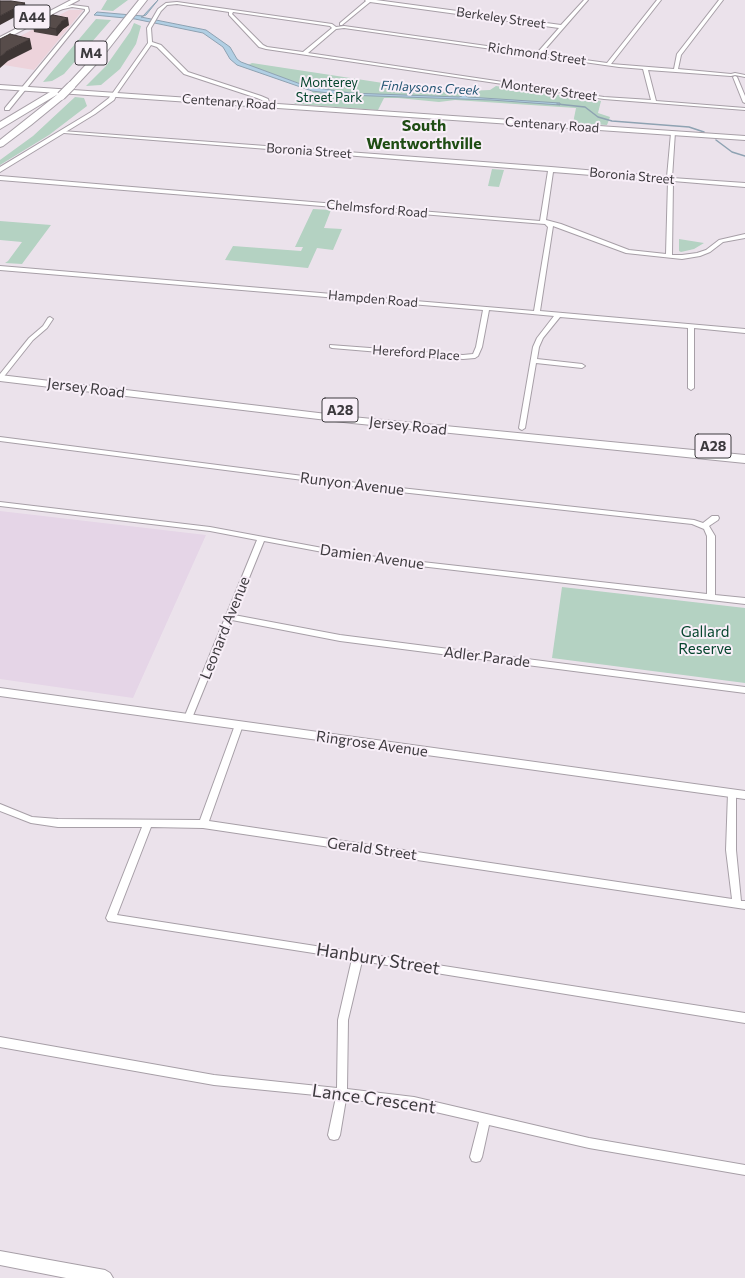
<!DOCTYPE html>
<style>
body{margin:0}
canvas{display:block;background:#ebe2eb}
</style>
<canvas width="745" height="1278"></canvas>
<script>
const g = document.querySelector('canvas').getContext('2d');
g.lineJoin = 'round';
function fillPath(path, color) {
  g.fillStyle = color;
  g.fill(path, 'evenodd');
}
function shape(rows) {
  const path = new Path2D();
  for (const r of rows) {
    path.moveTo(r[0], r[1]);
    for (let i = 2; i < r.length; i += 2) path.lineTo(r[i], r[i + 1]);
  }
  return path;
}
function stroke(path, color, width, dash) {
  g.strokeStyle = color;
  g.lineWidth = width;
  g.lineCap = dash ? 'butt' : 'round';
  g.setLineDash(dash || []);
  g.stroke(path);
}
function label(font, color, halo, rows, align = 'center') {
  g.font = font + ' Commissioner,sans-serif';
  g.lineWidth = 4;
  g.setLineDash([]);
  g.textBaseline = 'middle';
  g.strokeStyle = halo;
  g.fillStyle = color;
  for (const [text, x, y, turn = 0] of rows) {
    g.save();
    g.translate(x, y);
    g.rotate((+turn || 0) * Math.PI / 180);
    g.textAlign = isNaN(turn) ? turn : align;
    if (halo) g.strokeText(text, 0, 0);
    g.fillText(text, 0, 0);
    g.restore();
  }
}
const commercial = shape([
 [69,10,83,10,34,70,4,65,0,68,0,47]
]);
const education = shape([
 [0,511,206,535,133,698,0,679]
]);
const green = shape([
 [107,0,128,0,113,11,101,10],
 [96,19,111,20,64,74,52,81,43,82],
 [134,23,141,26,136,44,120,69,101,85,86,86,106,66,130,32],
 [252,63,442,92,490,90,496,86,601,101,598,113,610,117,607,125,573,123,576,108,455,100,439,102,398,98,384,98,378,110,294,104,313,93,309,87,248,65],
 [75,97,84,98,87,106,49,135,0,165,0,160,33,136],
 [492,169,504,170,499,187,488,186],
 [313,209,331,210,324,228,342,229,333,250,317,248,308,268,225,260,233,246,301,251,303,247,295,247],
 [0,221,51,225,22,264,5,263,8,261,22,242,0,240],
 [679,239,704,243,694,249,681,252,679,251],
 [562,587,745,608,745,683,552,658]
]);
const water = shape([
 [158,0,146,15,141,17,206,30,230,47,237,59,241,62,306,86,350,93,459,97,462,96,463,93,466,93,466,96,468,97,560,103,560,105,491,100,345,95,312,91,237,65,230,59,223,47,203,33,135,19,94,15,97,12,143,16,158,0]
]);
const stream = shape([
 [22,5,38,7],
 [557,104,585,107,598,117,612,121,689,127,704,132],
 [716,140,732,152,745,156]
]);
const minor = shape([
 [365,0,376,0,561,25,584,0,588,0,541,54,607,63,657,0,661,0,611,64,674,69,677,54,719,0,723,0,681,55,678,69,731,74,735,73,745,75,745,77,735,75,731,76,648,70,656,101,745,108,745,110,604,99,266,49,259,47,229,15,229,12,177,4,167,5,161,11,151,28,152,42,161,45,188,72,261,96,268,99,269,102,268,106,264,106,264,101,257,98,184,74,157,47,151,45,116,95,112,94,148,43,147,28,158,9,166,3,177,2,332,24,336,27,344,26,537,53,559,28,370,2,342,25,340,25,340,23,366,1,365,0],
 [233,12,330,26,332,28,303,52,267,47,263,45,232,14,233,12],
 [344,28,619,67,643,69,651,100,604,97,308,53,336,29,344,28],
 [72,5,88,7,89,11,9,110,5,110,5,108,85,11,85,9,72,7,59,10,57,9,72,5],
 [735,76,737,77,745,96,745,103,743,102,733,77,735,76],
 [62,131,551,167,667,177,671,133,675,132,672,178,745,183,745,187,673,181,672,255,682,255,697,253,706,250,719,240,745,234,745,238,723,242,710,252,700,256,682,259,626,253,553,226,540,311,745,329,745,333,694,328,694,388,691,390,688,388,688,328,560,317,543,338,539,347,537,359,582,364,585,366,582,368,536,363,525,428,522,430,520,429,519,428,533,347,537,338,554,316,489,310,482,347,478,356,475,358,463,359,332,348,330,347,330,345,463,355,473,354,476,347,483,310,0,270,0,266,534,311,548,227,545,224,0,180,0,176,540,221,548,171,64,133,62,133,62,131],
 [553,172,668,181,666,254,629,250,561,224,546,220,553,172],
 [50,317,53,319,47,328,33,340,2,379,0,380,0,374,29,338,43,326,48,318,50,317],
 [0,437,373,485,694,520,703,523,712,516,718,516,719,518,718,520,709,526,715,536,715,595,745,598,745,604,360,559,264,541,234,615,340,635,745,687,745,693,340,641,232,620,192,718,191,720,185,720,184,718,257,540,210,531,0,506,0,502,210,527,360,555,707,594,707,536,704,529,692,524,373,489,0,441,0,437],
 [239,722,242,723,243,725,209,821,732,899,726,850,728,793,729,791,732,790,735,791,736,793,736,850,741,901,745,901,745,909,203,828,151,827,117,915,745,1013,745,1023,362,961,348,1020,347,1089,414,1097,589,1138,745,1165,745,1175,589,1148,489,1125,482,1157,480,1161,476,1162,472,1161,470,1157,479,1122,414,1107,346,1099,340,1135,338,1139,334,1140,330,1139,328,1135,336,1097,214,1085,0,1047,0,1037,214,1075,337,1088,338,1020,352,959,108,921,106,918,142,827,58,827,31,823,0,811,0,804,32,817,58,819,200,820,235,725,236,723,239,722]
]);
const tertiary = shape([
 [112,93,117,94,114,100,95,114,0,172,0,167,91,112,109,98,112,93],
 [0,688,745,791,745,799,0,696,0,688],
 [0,1251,105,1270,110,1273,113,1278,66,1278,0,1265,0,1251]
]);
const secondary = shape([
 [0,85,745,136,745,140,0,89,0,85]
]);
const trunk = shape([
 [71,0,79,0,0,42,0,37,71,0],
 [0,375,352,417,745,455,745,463,352,423,0,381,0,375]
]);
const motorway = shape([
 [139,0,147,0,100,60,74,88,68,88,67,86,68,84,94,56,139,0],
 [55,89,59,92,58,94,0,129,0,122,55,89],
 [61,93,65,96,64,98,31,125,3,146,0,147,0,140,58,94,61,93]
]);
const motorwayBridge = shape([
 [61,96,71,86]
]);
const wall = shape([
 [33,24,69,25,63,29,57,36,34,32]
]);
const shadedWall = shape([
 [25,3,26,11,0,25,0,16],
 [68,18,69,25,63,29,57,36,56,29,62,21],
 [30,39,32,49,8,61,0,68,0,57,7,51]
]);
const building = shape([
 [0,1,11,1,25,3,0,16,0,1],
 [53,15,68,18,62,21,56,29,33,24,53,15],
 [10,34,30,39,7,51,0,57,0,39,10,34]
]);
const farStreetnames = [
 ["Berkeley Street",501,18,8],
 ["Richmond Street",537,54,8],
 ["Monterey Street",549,90,8],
 ["Centenary Road",229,102,4],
 ["Centenary Road",552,125,4],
 ["Boronia Street",309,151,4],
 ["Boronia Street",632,176,5],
 ["Chelmsford Road",377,209,5],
 ["Hampden Road",373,299,5],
 ["Hereford Place",416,353,4]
];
const farParknames = [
 ["Monterey",329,83],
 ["Street Park",329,98]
];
const farWaternames = [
 ["Finlaysons Creek",430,88,3]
];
const shields = [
 [32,17,36],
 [91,53,32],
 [340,410,36],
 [713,446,36]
];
const shieldNames = [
 ["A44",32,17],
 ["M4",91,53],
 ["A28",340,410],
 ["A28",713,446]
];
const streetNames = [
 ["Jersey Road",86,388,7],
 ["Jersey Road",408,426,6],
 ["Runyon Avenue",352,484,7],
 ["Damien Avenue",372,557,8],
 ["Leonard Avenue",225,628,-68],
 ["Adler Parade",487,657,7],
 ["Ringrose Avenue",372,744,8],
 ["Gerald Street",372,849,8]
];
const parkNames = [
 ["Gallard",705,632],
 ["Reserve",705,649]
];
const farDistrictnames = [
 ["South",424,126],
 ["Wentworthville",424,144]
];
const nearStreetnames = [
 ["Hanbury Street",378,959,9],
 ["Lance Crescent",374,1099,8]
];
fillPath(commercial, '#edd3db');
fillPath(education, '#e5d5e7');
fillPath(green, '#b4d2c2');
fillPath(water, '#b1cfe4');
stroke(water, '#8ea2b2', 1);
stroke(stream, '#8ea2b2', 1.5);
stroke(minor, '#a79fa7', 2);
stroke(tertiary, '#a79fa7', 2);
stroke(secondary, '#a79fa7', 2);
stroke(trunk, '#a79fa7', 2);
stroke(motorway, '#a79fa7', 2);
fillPath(minor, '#fff');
fillPath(tertiary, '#fff');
fillPath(secondary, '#fff');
fillPath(trunk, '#fff');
fillPath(motorway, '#fff');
stroke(motorwayBridge, '#a79fa7', 10, []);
stroke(motorwayBridge, '#fff', 8);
fillPath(wall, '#4b4140');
fillPath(shadedWall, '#3d3534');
fillPath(building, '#574c4a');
stroke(building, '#3d3534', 1);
label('13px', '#3d3a3e', '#f8eff8', farStreetnames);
label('13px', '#05452d', '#f8eff8', farParknames);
label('italic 13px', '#235573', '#f8eff8', farWaternames);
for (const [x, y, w] of shields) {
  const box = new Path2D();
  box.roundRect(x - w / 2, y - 12, w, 24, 3);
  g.fillStyle = '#f8eff8';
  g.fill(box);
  stroke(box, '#3d3a3e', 1);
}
label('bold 14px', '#3d3a3e', null, shieldNames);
label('15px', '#3d3a3e', '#f8eff8', streetNames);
label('15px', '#05452d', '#f8eff8', parkNames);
label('bold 16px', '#1f4d14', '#f8eff8', farDistrictnames);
label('18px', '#3d3a3e', '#f8eff8', nearStreetnames);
</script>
